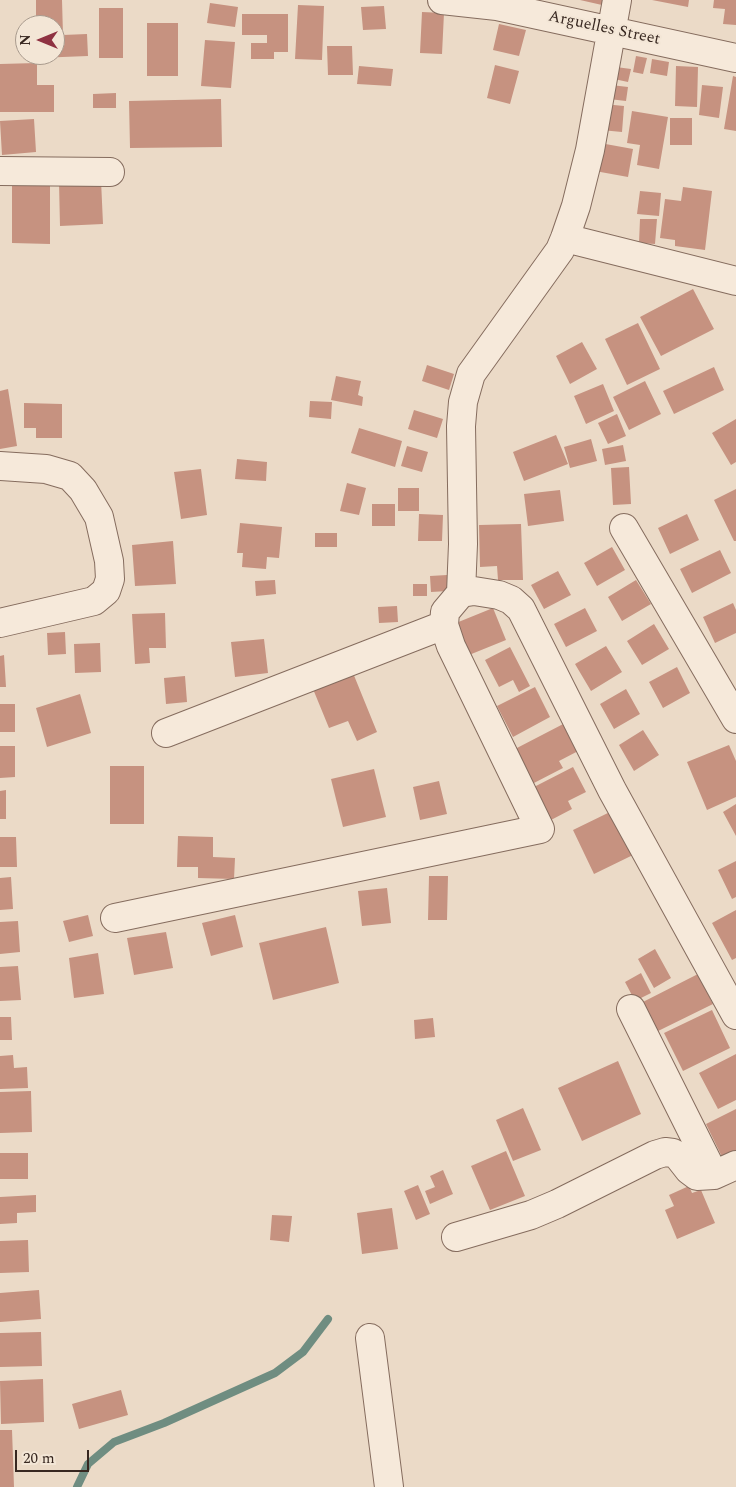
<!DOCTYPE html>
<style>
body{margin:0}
#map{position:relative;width:736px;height:1487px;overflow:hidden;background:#ebdac7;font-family:Spectral,serif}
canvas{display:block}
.north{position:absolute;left:15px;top:15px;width:50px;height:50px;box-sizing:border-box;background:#f3e6d6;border:1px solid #a89a8d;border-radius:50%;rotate:270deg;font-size:14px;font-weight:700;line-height:20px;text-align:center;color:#372720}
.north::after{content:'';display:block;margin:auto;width:18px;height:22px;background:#8f3242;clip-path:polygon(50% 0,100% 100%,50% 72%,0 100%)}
.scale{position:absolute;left:15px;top:1450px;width:74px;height:22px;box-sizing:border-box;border:2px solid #372720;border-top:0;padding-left:6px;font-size:15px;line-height:18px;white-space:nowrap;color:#372720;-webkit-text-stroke:4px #f3e6d6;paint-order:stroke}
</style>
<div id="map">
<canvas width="736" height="1487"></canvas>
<div class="north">N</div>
<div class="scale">20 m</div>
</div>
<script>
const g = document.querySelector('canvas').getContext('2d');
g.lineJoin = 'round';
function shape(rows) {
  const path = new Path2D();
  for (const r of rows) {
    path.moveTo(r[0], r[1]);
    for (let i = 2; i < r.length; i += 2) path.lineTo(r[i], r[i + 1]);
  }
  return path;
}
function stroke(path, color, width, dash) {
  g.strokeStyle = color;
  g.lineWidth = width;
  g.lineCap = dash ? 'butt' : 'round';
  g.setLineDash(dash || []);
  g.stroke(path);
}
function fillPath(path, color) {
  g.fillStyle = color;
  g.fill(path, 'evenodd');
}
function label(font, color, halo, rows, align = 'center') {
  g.font = font + ' Spectral,serif';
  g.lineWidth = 4;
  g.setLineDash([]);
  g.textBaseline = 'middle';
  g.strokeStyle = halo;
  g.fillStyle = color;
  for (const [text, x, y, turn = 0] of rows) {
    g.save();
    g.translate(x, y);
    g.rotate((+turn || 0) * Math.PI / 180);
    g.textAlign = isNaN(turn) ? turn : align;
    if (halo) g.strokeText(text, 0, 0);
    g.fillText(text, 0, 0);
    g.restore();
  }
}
const stream = shape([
 [77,1487,88,1464,114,1442,164,1423,275,1373,303,1352,328,1319]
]);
const building = shape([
 [36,0,62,0,63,35,87,34,88,56,37,58,37,55,55,55,55,25,36,25],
 [580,0,603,0,602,5],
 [652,0,689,0,688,7],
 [714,0,736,0,736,25,723,24,725,9,713,8],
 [210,3,238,7,235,27,207,23],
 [298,5,324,6,322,60,295,59],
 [384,6,386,29,363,30,361,7],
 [99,8,123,8,123,58,99,58],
 [422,12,444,13,442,54,420,53],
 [242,14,288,14,288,52,274,52,274,59,251,59,251,43,267,43,267,35,242,35],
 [147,23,178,23,178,76,147,76],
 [499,24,526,30,519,56,493,50],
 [205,40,235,42,231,88,201,86],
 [327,46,352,46,353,75,328,75],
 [636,56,647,58,643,74,633,72],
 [652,59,669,62,667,76,650,73],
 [37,63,37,85,54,85,54,112,0,112,0,64],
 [495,65,519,71,510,104,487,98],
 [359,66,393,69,391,86,357,84],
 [676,66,698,67,697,107,675,106],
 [616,67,631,69,628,82,614,79],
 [733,76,736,77,736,131,724,129],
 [611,85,628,87,626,101,609,99],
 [702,85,723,87,719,118,699,115],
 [116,93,116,108,93,108,93,94],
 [221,99,222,147,130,148,129,101],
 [604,104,624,106,622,132,601,130],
 [632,111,668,117,659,169,637,165,640,145,627,143],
 [670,118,692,118,692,145,670,145],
 [34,119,36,152,2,155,0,121],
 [600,143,633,149,628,177,595,171],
 [101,180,103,224,60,226,59,182],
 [12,185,50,185,50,244,12,243],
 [683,187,712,191,705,250,675,246,675,240,660,238,665,199,681,201],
 [640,191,661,193,659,216,637,214],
 [640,219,657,219,655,244,639,243],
 [693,289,714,329,661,356,640,317],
 [638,323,660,369,627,385,605,339],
 [582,342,597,369,570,384,556,356],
 [427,365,454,374,449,390,422,381],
 [714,367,724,390,674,414,663,391],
 [336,376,361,381,358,395,363,397,362,406,331,400],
 [645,381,661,414,629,430,613,397],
 [603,384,614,411,586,424,574,396],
 [8,389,17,446,0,449,0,391],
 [310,401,332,402,331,419,309,417],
 [24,403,62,404,62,438,36,438,36,428,24,428],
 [414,410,443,419,437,438,408,429],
 [617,414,626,436,608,444,598,423],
 [736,419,736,462,731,465,712,433],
 [359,428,402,441,395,467,351,453],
 [556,435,568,464,524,481,513,452],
 [591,439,597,461,570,468,564,447],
 [623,445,626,461,605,465,602,449],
 [407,446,428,452,422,472,401,466],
 [237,459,267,462,266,481,235,479],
 [629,467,631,504,613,505,611,468],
 [201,469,207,515,181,519,174,472],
 [347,483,366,488,359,515,340,511],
 [398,488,419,488,419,511,398,511],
 [736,489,736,541,734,541,714,500],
 [560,490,564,521,528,526,524,494],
 [372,504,395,504,395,526,372,526],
 [419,514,443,515,442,541,418,541],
 [687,514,699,540,670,554,658,528],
 [240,523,282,527,279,558,267,557,266,569,242,567,243,553,237,553],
 [521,524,523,580,498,580,497,566,480,567,479,525],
 [315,533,337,533,337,547,315,547],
 [173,541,176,584,135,586,132,545],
 [612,547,625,570,597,586,584,563],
 [720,550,731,573,692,593,680,569],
 [558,571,571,595,544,609,531,585],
 [447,575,448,591,431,592,430,576],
 [275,580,276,594,256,596,255,581],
 [636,580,651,604,622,621,608,597],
 [413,584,427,584,427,596,413,596],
 [733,603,736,610,736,633,715,643,703,617],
 [397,606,398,622,379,623,378,607],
 [493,608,506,640,469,655,456,623],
 [585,608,597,631,566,647,554,624],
 [165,613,166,648,149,648,150,663,135,664,132,614],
 [654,624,669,649,642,665,627,641],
 [65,632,66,654,48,655,47,633],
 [264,639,268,673,235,677,231,642],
 [100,643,101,672,75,673,74,644],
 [606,646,622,672,591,691,575,664],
 [510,647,530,686,519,692,513,680,499,687,485,660],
 [4,655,6,687,0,687,0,656],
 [677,667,690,693,663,708,649,682],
 [353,673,377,732,357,741,348,721,329,728,313,689],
 [185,676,187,702,166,704,164,678],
 [535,687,550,717,513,737,497,706],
 [626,689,640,714,614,729,600,704],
 [80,694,91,733,47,747,36,708],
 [0,704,15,704,15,732,0,732],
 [569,721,582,749,559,761,563,768,532,784,515,749],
 [643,730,659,755,634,771,619,745],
 [729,745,736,761,736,797,707,810,687,762],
 [0,746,15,746,15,777,0,778],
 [110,766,144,766,144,824,110,824],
 [573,767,586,792,568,801,572,809,551,820,534,787],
 [374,769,386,817,343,827,331,779],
 [439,781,447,814,420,820,413,787],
 [6,790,6,819,0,819,0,791],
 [736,804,736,836,723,812],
 [612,811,633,855,594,874,573,830],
 [178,836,213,837,213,857,235,858,234,879,198,878,198,867,177,867],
 [0,837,16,837,17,867,0,867],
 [736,861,736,897,732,899,718,870],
 [429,876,448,876,447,920,428,920],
 [11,877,13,909,0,910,0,878],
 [387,888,391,923,362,926,358,891],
 [736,910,736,958,732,960,712,923],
 [88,915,93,936,69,942,63,921],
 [235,915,243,947,211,956,202,923],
 [18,921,20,952,0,954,0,922],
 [326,927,339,983,273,1000,259,943],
 [166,932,173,968,134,975,127,938],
 [655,949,671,978,654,988,638,959],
 [98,953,104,994,74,998,69,958],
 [18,966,21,1000,0,1001,0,967],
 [641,973,651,993,635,1001,625,982],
 [698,974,713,1004,652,1034,637,1005],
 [712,1010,730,1048,683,1071,664,1033],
 [0,1017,11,1017,12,1040,0,1040],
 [433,1018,435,1037,415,1039,414,1020],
 [736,1054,736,1100,718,1109,699,1073],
 [13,1055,14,1068,27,1067,28,1088,0,1089,0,1056],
 [618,1061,641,1114,582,1141,558,1088],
 [31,1091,32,1132,0,1133,0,1092],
 [523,1108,541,1150,513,1161,496,1120],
 [736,1109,736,1157,725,1163,706,1124],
 [506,1151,525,1196,490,1210,471,1166],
 [0,1153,28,1153,28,1179,0,1179],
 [443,1170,453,1194,430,1204,425,1191,435,1187,430,1176],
 [418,1185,430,1214,416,1220,404,1191],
 [689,1186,692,1193,701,1190,715,1223,677,1239,665,1210,674,1206,669,1195],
 [36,1195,36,1212,17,1213,17,1223,0,1224,0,1197],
 [392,1208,398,1249,362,1254,357,1213],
 [272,1215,292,1216,289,1242,270,1240],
 [28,1240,29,1272,0,1273,0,1241],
 [39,1290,41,1319,0,1322,0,1293],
 [41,1332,42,1366,0,1367,0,1333],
 [43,1379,44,1422,1,1424,0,1381],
 [121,1390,128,1415,79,1429,72,1404],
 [0,1430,12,1430,14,1487,0,1487]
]);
const minor = shape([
 [442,0,497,6,736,58],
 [0,171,110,172],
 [565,238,736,281],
 [0,466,46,469,70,476,83,490,99,517,109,561,110,579,106,591,94,601,0,623],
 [624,528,736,719],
 [461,593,474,591,499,595,511,600,521,609,612,790,736,1015],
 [166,733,444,625],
 [115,918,540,829,451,646,444,625,445,612,461,593,463,544,461,426,463,402,471,374,560,250,565,238,576,206,590,150,617,0],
 [631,1009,714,1175],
 [456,1237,531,1215,557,1204,655,1155,665,1152,673,1153,678,1156,689,1170,697,1176,714,1175,736,1165],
 [370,1338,389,1487]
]);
const streetNames = [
 ["Arguelles Street",604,29,12]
];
stroke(stream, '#6f8d81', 8);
fillPath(building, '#c69280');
stroke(minor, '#856c5e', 30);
stroke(minor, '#f6e9da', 28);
label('16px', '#372720', '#f3e6d6', streetNames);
</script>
